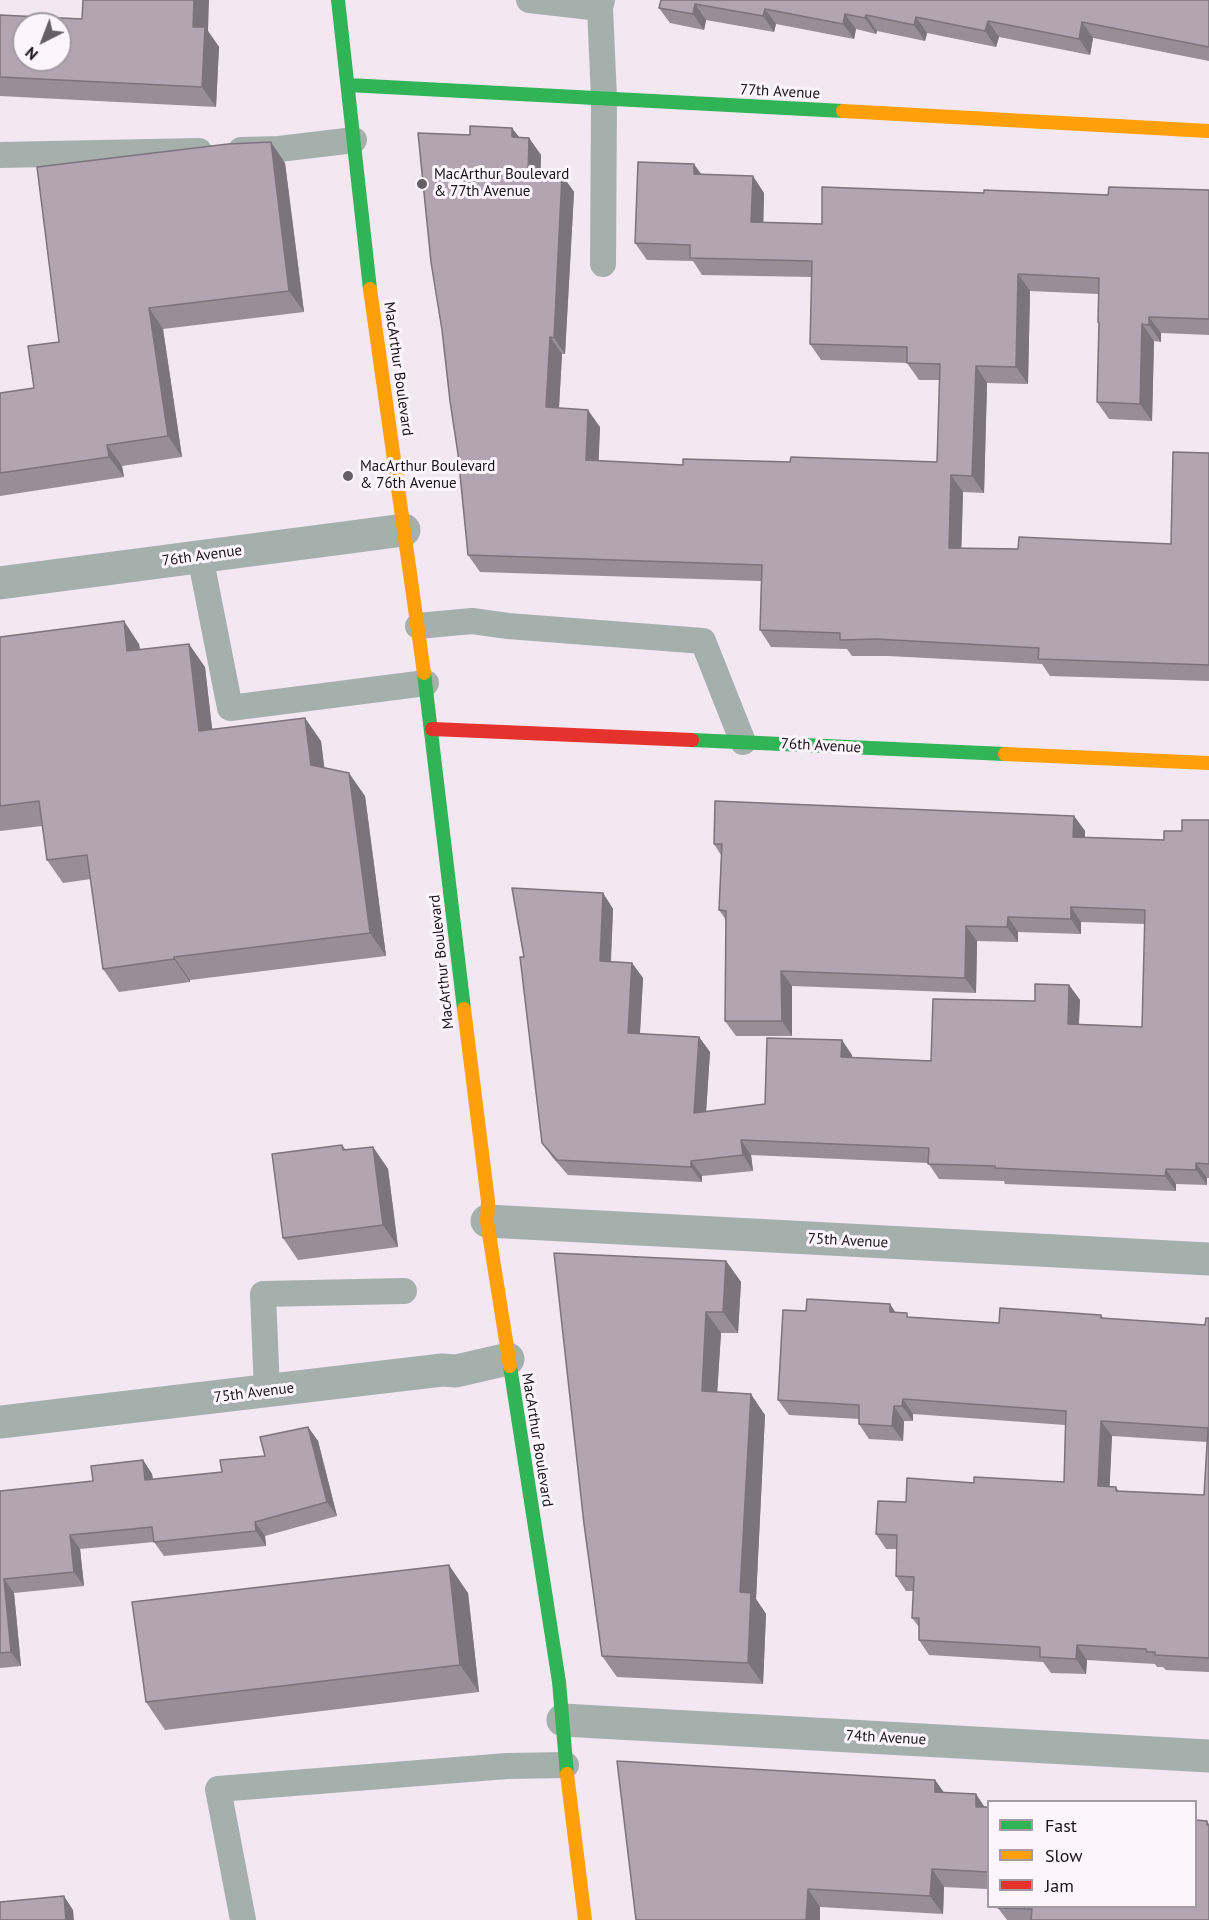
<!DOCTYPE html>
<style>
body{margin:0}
#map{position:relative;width:1209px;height:1920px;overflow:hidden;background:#f3e7f2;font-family:"PT Sans",sans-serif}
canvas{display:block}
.legend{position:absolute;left:987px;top:1800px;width:210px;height:108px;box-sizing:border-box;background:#fdf4fc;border:2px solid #a39aa2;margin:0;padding:8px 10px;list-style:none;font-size:18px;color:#1b131a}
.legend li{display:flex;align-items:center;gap:12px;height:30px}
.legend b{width:30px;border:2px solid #a39aa2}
.north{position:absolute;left:12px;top:12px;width:60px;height:60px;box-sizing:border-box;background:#fdf4fc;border:2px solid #a39aa2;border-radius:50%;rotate:222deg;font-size:16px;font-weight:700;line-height:24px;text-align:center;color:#1b131a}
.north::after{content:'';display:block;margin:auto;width:21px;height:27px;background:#675d66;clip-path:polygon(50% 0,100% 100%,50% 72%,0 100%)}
</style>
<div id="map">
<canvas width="1209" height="1920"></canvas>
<ul class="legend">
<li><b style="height:8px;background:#30b455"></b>Fast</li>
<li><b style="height:8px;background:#ff9f0a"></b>Slow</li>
<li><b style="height:8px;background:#e5322d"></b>Jam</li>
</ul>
<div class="north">N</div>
</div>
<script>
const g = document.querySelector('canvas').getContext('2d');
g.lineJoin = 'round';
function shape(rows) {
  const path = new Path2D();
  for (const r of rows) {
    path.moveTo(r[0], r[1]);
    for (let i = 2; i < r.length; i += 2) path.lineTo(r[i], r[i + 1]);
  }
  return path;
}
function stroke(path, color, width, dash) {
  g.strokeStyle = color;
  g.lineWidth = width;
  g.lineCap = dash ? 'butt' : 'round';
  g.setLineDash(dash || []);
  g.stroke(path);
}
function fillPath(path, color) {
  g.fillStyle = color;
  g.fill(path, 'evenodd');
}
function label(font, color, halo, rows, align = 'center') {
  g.font = font + ' "PT Sans",sans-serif';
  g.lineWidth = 6;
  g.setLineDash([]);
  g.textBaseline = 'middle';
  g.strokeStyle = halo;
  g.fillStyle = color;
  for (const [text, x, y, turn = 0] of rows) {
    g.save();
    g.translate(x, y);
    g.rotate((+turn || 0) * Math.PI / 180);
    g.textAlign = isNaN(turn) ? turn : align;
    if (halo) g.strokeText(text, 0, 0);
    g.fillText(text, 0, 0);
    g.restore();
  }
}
const lane = shape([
 [529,0,600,8,602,0],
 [600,8,604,98,603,264],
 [241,150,279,149,354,140],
 [0,155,199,151],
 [200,556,230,708,426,683],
 [418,626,472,621,508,626,703,641,743,742],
 [267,1391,263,1294,404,1291],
 [243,1920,218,1789,507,1766,566,1765]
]);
const street = shape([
 [0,583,404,530],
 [487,1221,1209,1259],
 [0,1422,442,1370,456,1371,508,1359],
 [563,1720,1209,1756]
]);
const fast = shape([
 [338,0,370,289],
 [348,85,843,111],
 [424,673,464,1009],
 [692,740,1005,754],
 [510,1366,559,1682,567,1774]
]);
const slow = shape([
 [843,111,1209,131],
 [370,289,424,673],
 [1005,754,1209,763],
 [464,1009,488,1201,487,1221,510,1366],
 [567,1774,585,1920]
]);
const jam = shape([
 [432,729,692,740]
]);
const wall = shape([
 [661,0,1209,0,1209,61,1093,38,1090,55,999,37,996,47,927,33,925,41,877,31,876,34,856,29,854,39,776,24,774,32,706,20,704,30,670,23,659,8],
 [0,15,208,31,219,47,216,107,0,96],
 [512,128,519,137,529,138,541,155,540,174,562,175,574,192,565,354,562,354,559,408,600,427,598,461,683,465,790,462,937,462,940,380,919,380,907,363,821,360,810,344,812,277,702,275,693,261,647,260,635,243,701,174,764,193,763,222,822,224,984,193,1108,195,1209,190,1209,335,1161,333,1161,342,1154,341,1152,421,1109,419,1097,402,1099,325,1098,322,1098,294,1030,291,1028,384,987,383,984,493,963,492,961,548,1018,549,1171,544,1209,453,1209,681,1050,676,1042,664,888,656,852,656,847,649,771,647,760,630,761,581,480,572,468,555,470,135],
 [285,163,304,312,163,329,182,457,122,466,124,477,0,496,0,393,34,388,59,342],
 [0,637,139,644,140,649,205,667,212,729,321,741,324,768,365,796,386,956,190,980,190,982,119,992,103,969,91,879,63,883,47,860,42,826,0,831],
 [1074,816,1085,831,1085,837,1164,840,1182,831,1209,820,1209,1178,1207,1178,1207,1185,1176,1184,1176,1191,1005,1184,1004,1181,939,1179,928,1163,751,1155,753,1171,702,1176,702,1182,568,1175,553,1158,542,1143,524,957,603,893,613,909,611,962,632,963,643,978,640,1034,699,1037,710,1052,706,1112,765,1104,852,1055,852,1058,931,1061,1035,1001,1069,985,1080,1000,1079,1024,1142,1027,1145,924,1081,922,1081,934,1018,932,1018,942,977,941,976,993,792,986,792,1036,736,1036,725,1021,726,920,719,910,721,855,714,844],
 [342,1145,346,1150,373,1147,388,1169,398,1247,298,1260,283,1238],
 [726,1261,741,1282,738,1333,721,1333,717,1392,765,1415,756,1599,766,1614,763,1684,617,1677,602,1656,584,1524],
 [806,1311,895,1312,910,1317,999,1323,1101,1315,1104,1319,1205,1325,1209,1318,1209,1672,1166,1670,1163,1667,1157,1667,1155,1664,1087,1660,1086,1674,1051,1673,1043,1662,929,1655,919,1640,919,1627,912,1618,914,1591,906,1591,896,1576,897,1549,886,1549,876,1534,906,1502,974,1483,1064,1482,1065,1425,913,1414,913,1421,904,1421,903,1441,869,1439,859,1424,859,1419,789,1415,778,1400],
 [1112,1436,1207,1442,1204,1495,1119,1491,1116,1487,1109,1487],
 [308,1427,318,1441,337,1516,265,1536,266,1546,164,1556,154,1542,80,1549,84,1586,14,1593,21,1666,0,1668,0,1491,93,1481,143,1460,152,1474,153,1479,222,1472,265,1456],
 [468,1593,479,1692,165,1730,146,1702],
 [935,1780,944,1793,985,1807,988,1807,988,1889,944,1887,943,1914,820,1907,820,1920,636,1920],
 [1207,1821,1209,1824,1209,1920,1007,1920,998,1908]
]);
const shadedWall = shape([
 [194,0,209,0,208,31,219,47,216,107,202,87,193,27],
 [695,4,706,20,704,30,693,14],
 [765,9,776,24,774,32,763,16],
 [845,14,856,29,854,39,843,24],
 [866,15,877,31,876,34,865,18],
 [916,17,927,33,925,41,914,25],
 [988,21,999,37,996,47,985,31],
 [1082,22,1093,38,1090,55,1079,39],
 [512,128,524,144,512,137],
 [529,138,541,155,540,191,528,174],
 [271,142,285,163,304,312,289,291],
 [694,164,706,181,694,174],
 [562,175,574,192,565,354,554,338],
 [753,176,764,193,763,239,751,222],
 [1018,274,1030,291,1028,384,1016,367],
 [149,308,163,329,182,457,168,436],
 [1149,317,1161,333,1161,342,1149,325],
 [1142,324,1154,341,1152,421,1140,404],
 [550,337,562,354,558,424,546,407],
 [976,366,987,383,984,493,972,476],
 [588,410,600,427,598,477,586,460],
 [107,445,122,466,124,477,109,457],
 [951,475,963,492,961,564,949,548],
 [124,621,139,644,143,673,127,651],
 [189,644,205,667,215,754,199,731],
 [305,718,321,741,327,788,311,765],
 [349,773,365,796,386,956,370,933],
 [1074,816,1085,831,1084,852,1073,837],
 [603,893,613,909,610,976,600,961],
 [1071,907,1081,922,1081,934,1071,919],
 [1008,917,1018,932,1018,942,1007,927],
 [966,926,977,941,976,993,965,978],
 [174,957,190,980,190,982,174,959],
 [632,963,643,978,639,1048,628,1033],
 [781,971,792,986,792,1036,782,1021],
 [1069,985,1080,1000,1078,1039,1068,1024],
 [699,1037,710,1052,705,1128,694,1113],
 [842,1040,852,1055,852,1072,841,1057],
 [741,1140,751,1155,753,1171,743,1155],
 [373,1147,388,1169,398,1247,383,1225],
 [691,1161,702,1176,702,1182,691,1167],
 [1196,1163,1207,1178,1207,1185,1196,1170],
 [1166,1169,1176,1184,1176,1191,1165,1176],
 [726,1261,741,1282,738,1333,723,1312],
 [890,1304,900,1319,890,1312],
 [706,1312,721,1333,716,1412,702,1391],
 [751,1394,765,1415,756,1599,766,1614,763,1684,748,1663,740,1592],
 [903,1399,913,1414,913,1421,902,1406],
 [894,1406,904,1421,903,1441,892,1426],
 [1101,1421,1112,1436,1109,1501,1098,1486],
 [308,1427,318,1441,337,1516,327,1502],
 [143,1460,152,1474,155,1494,145,1480],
 [255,1522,265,1536,266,1546,256,1531],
 [70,1535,80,1549,84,1586,74,1572],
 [449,1565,468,1593,479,1692,460,1665],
 [4,1579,14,1593,21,1666,11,1652],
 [1077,1645,1087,1660,1086,1674,1076,1659],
 [935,1780,948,1798,935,1792],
 [976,1794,988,1812,976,1807],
 [932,1869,944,1887,943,1914,930,1896],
 [808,1889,820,1907,820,1920,806,1920],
 [64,1896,73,1910,74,1920,66,1920]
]);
const building = shape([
 [83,0,194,0,193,27,205,27,202,87,0,77,0,15,82,19,83,0],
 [24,24,60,24,60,60,24,60,24,24],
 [661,0,1209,0,1209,47,1082,22,1079,39,988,21,985,31,916,17,914,25,866,15,865,18,845,14,843,24,765,9,763,16,695,4,693,14,659,8,661,0],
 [470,126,512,128,512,137,529,138,528,174,562,175,554,338,550,337,546,407,588,410,586,460,683,465,683,459,790,462,791,457,937,462,940,364,907,363,907,347,810,344,812,261,690,258,690,245,635,243,638,162,694,164,694,174,753,176,751,222,822,224,822,187,984,193,984,190,1108,195,1109,187,1209,190,1209,319,1149,317,1149,325,1142,324,1140,404,1097,402,1099,323,1098,322,1099,278,1018,274,1016,367,976,366,972,476,951,475,949,548,1018,549,1019,537,1171,544,1173,452,1209,453,1209,665,1038,659,1039,648,876,639,840,640,840,633,760,630,762,565,468,555,458,454,450,401,442,330,431,262,418,133,470,135,470,126],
 [271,142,289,291,149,308,168,436,107,445,109,457,0,473,0,393,34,388,28,346,59,342,37,167,228,144,271,142],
 [124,621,127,651,189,644,199,731,305,718,311,765,349,773,370,933,174,957,174,959,103,969,87,855,47,860,39,801,0,806,0,637,124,621],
 [715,801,1074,816,1073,837,1164,840,1164,831,1182,831,1182,820,1209,820,1209,1164,1196,1163,1196,1170,1166,1169,1165,1176,995,1168,995,1166,928,1164,929,1148,741,1140,743,1155,691,1161,691,1167,557,1160,542,1143,520,957,524,957,512,888,603,893,600,961,632,963,628,1033,699,1037,694,1113,765,1104,767,1038,842,1040,841,1057,931,1061,933,999,1035,1001,1035,984,1069,985,1068,1024,1142,1027,1145,910,1071,907,1071,919,1008,917,1007,927,966,926,965,978,781,971,782,1021,725,1021,726,911,719,910,722,844,714,844,715,801],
 [342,1145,343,1150,373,1147,383,1225,283,1238,272,1154,342,1145],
 [554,1253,726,1261,723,1312,706,1312,702,1391,751,1394,740,1592,751,1593,748,1663,602,1656,584,1524,554,1253],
 [807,1299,890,1304,890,1312,907,1313,907,1317,999,1323,1000,1308,1101,1315,1101,1318,1205,1325,1206,1318,1209,1318,1209,1658,1155,1655,1155,1652,1147,1652,1146,1649,1077,1645,1076,1659,1040,1657,1040,1647,919,1640,919,1618,912,1618,914,1577,896,1576,897,1535,876,1534,878,1501,906,1502,907,1478,974,1483,974,1477,1064,1482,1066,1411,903,1399,902,1406,894,1406,892,1426,859,1424,859,1405,778,1400,783,1310,806,1311,807,1299],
 [1101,1421,1208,1428,1204,1495,1116,1491,1116,1487,1098,1486,1101,1421],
 [308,1427,327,1502,255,1522,256,1531,154,1542,152,1527,70,1535,74,1572,4,1579,11,1652,0,1653,0,1491,93,1481,91,1466,143,1460,145,1480,222,1472,220,1460,265,1456,260,1437,308,1427],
 [449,1565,460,1665,146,1702,132,1602,449,1565],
 [617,1761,935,1780,935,1792,976,1794,976,1807,988,1807,988,1872,932,1869,930,1896,808,1889,806,1920,636,1920,617,1761],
 [1196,1820,1207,1821,1207,1825,1209,1825,1209,1920,1031,1920,1032,1909,998,1908,998,1906,1196,1906,1196,1820],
 [64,1896,66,1920,0,1920,0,1902,64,1896]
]);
const markers = [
 [422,184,6,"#675d66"],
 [348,476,6,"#675d66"]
];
const streetNames = [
 ["77th Avenue",780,92,3],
 ["MacArthur Boulevard",398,369,82],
 ["76th Avenue",202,556,-8],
 ["76th Avenue",821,746,3],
 ["MacArthur Boulevard",442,962,-96],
 ["75th Avenue",848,1241,3],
 ["75th Avenue",254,1393,-7],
 ["MacArthur Boulevard",537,1440,81],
 ["74th Avenue",886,1738,3]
];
const poiNames = [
 ["MacArthur Boulevard",434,175],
 ["& 77th Avenue",434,192],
 ["MacArthur Boulevard",360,467],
 ["& 76th Avenue",360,484]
];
stroke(lane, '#a5b0ad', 26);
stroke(street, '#a5b0ad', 33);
stroke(fast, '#30b455', 14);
stroke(slow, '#ff9f0a', 14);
stroke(jam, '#e5322d', 14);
fillPath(wall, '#998d98');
fillPath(shadedWall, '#7d737c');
fillPath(building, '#b2a4b1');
stroke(building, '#7d737c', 1.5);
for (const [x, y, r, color] of markers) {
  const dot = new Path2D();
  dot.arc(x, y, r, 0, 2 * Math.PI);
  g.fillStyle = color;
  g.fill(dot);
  stroke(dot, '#fdf4fc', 2);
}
label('15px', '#1b131a', '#fdf4fc', streetNames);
label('15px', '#1b131a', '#fdf4fc', poiNames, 'left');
</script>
